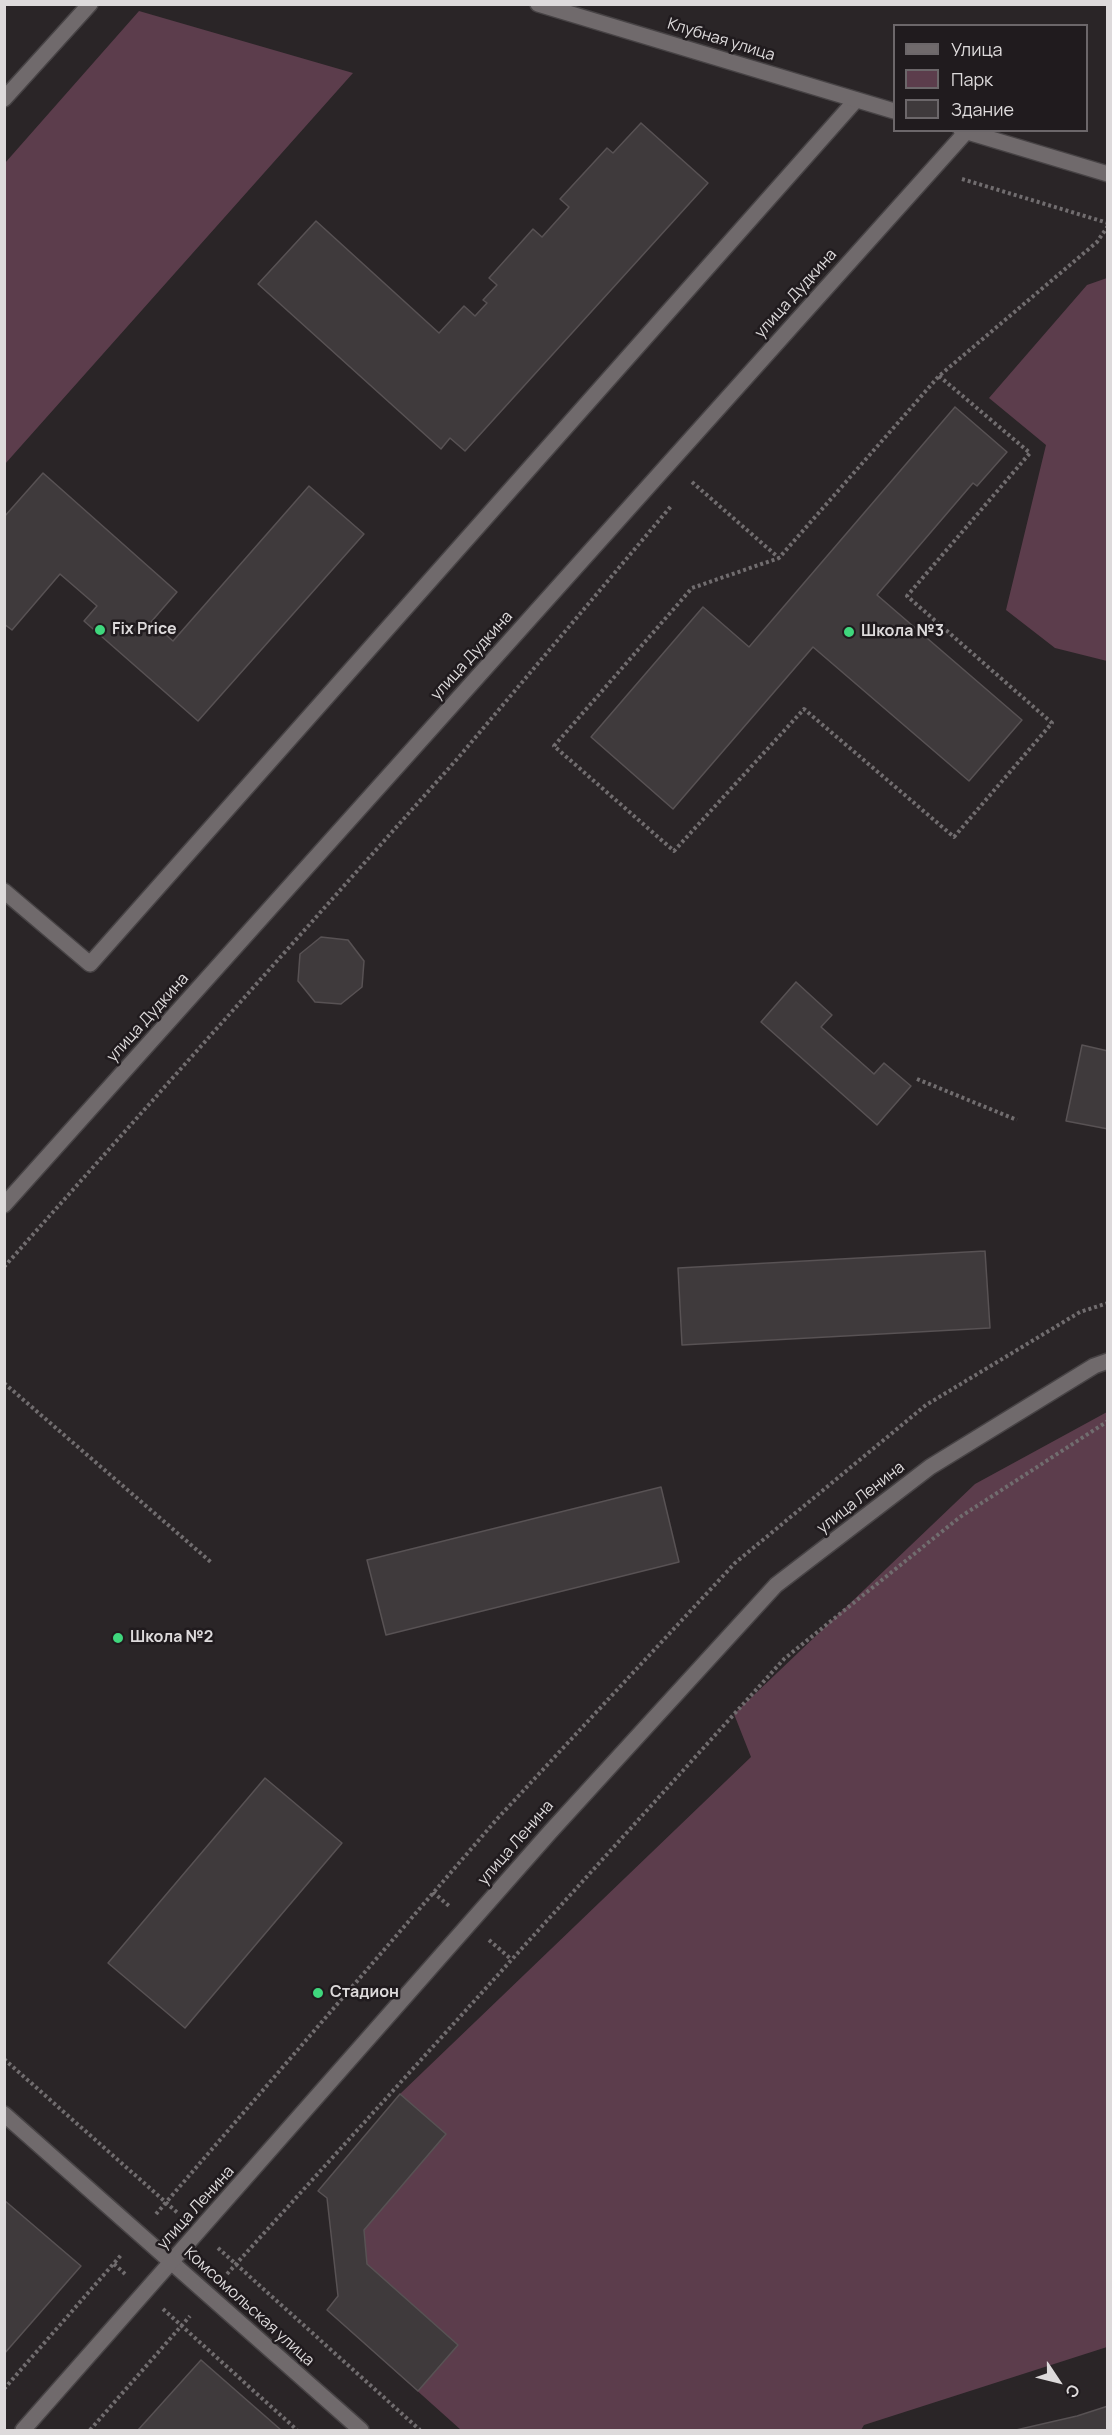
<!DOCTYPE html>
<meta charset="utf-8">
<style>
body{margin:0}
#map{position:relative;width:1112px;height:2435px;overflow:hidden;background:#2a2527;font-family:Manrope,sans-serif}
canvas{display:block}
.frame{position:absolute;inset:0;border:6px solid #dddadb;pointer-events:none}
.legend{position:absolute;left:893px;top:24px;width:195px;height:108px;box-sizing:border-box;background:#201b1e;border:2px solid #6c676a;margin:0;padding:8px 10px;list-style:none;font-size:18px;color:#dddadb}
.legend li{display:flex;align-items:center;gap:12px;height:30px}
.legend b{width:30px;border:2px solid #6c676a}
.north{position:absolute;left:1028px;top:2351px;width:60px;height:60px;-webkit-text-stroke:4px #201b1e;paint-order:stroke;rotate:125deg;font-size:16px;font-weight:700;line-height:24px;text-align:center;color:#dddadb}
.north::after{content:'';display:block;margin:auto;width:21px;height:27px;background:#dddadb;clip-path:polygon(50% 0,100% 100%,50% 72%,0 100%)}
</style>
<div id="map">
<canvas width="1112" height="2435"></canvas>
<div class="frame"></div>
<ul class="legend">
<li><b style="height:8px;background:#706a6c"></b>Улица</li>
<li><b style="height:16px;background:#5c3d4c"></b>Парк</li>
<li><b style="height:16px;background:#3f3a3c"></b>Здание</li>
</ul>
<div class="north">С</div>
</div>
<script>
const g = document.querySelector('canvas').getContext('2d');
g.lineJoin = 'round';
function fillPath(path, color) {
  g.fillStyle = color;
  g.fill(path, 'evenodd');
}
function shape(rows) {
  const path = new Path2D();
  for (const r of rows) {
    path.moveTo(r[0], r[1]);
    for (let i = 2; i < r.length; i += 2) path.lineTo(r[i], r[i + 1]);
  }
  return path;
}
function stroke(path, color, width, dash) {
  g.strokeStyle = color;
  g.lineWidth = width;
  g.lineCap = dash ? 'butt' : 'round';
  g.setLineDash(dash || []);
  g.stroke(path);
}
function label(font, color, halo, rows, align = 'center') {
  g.font = font + ' Manrope,sans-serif';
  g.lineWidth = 5;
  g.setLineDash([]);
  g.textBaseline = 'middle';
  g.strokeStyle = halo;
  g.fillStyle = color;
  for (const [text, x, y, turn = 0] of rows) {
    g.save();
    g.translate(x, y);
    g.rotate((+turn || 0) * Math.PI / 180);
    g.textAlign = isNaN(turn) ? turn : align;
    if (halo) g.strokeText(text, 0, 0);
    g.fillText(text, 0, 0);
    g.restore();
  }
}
const green = shape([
 [139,11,353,73,5,464,5,163],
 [1107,278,1108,278,1107,661,1055,648,1006,610,1046,445,989,398,1087,285],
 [1107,1412,1107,2347,864,2425,861,2430,461,2430,327,2310,338,2296,327,2198,318,2191,400,2094,751,1757,734,1714,975,1484]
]);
const building = shape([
 [641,123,708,183,465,451,450,438,441,449,258,284,316,221,439,333,464,306,475,316,487,303,483,300,497,285,489,278,533,229,542,237,569,207,560,199,607,148,613,153,641,123],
 [955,407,1007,452,977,486,973,483,877,595,1022,720,969,781,813,647,673,809,591,737,703,607,749,647,955,407],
 [43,473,177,592,151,622,173,641,309,486,364,534,198,721,84,621,97,606,60,574,12,630,4,624,4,517,43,473],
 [321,937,348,940,364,961,362,987,341,1004,315,1002,298,981,300,954,321,937],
 [796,982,832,1015,821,1027,874,1074,884,1063,911,1086,877,1125,761,1022,796,982],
 [1082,1045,1108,1051,1108,1129,1066,1121,1082,1045],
 [985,1251,990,1328,682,1345,678,1268,985,1251],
 [661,1487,679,1562,386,1635,367,1560,661,1487],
 [265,1778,342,1843,185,2028,108,1963,265,1778],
 [400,2094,446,2134,364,2230,367,2264,458,2345,418,2391,327,2310,338,2296,327,2198,318,2191,400,2094],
 [4,2200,81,2266,4,2354,4,2200],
 [201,2360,281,2430,138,2430,201,2360],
 [1108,2406,1108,2430,1016,2430,1077,2416,1108,2406]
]);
const path = shape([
 [962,179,1108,223],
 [939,376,1030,453,907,596,1052,723,954,837,804,709,674,851,554,746,692,588,779,558,939,376,1097,242,1108,226],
 [692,482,779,558],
 [917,1079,1017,1120],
 [4,1267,458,758,672,505],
 [4,1383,212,1563],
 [433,1892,449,1906],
 [489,1940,511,1959],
 [4,2059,179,2214],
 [156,2214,497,1819,735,1563,926,1405,1080,1312,1108,1303],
 [218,2248,420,2430],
 [114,2264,125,2274],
 [227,2274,784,1659,960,1517,1108,1421],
 [163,2309,297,2430],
 [4,2389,122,2254],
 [90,2430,190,2316]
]);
const lane = shape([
 [4,99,90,4],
 [4,891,90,964,856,100]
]);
const street = shape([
 [538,4,894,111],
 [961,130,1108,174],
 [4,1205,966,132],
 [4,2114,361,2430]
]);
const secondary = shape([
 [23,2430,551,1831,776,1585,930,1467,1094,1366,1108,1361]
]);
const markers = [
 [100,630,6,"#3fd77d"],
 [849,632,6,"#3fd77d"],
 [118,1638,6,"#3fd77d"],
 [318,1993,6,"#3fd77d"]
];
const streetNames = [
 ["Клубная улица",721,40,17],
 ["улица Дудкина",796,294,-48],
 ["улица Дудкина",472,656,-48],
 ["улица Дудкина",148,1018,-48],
 ["улица Ленина",861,1498,-38],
 ["улица Ленина",516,1843,-49],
 ["улица Ленина",196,2208,-48],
 ["Комсомольская улица",249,2307,42]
];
const poiNames = [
 ["Fix Price",112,630],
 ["Школа №3",861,632],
 ["Школа №2",130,1638],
 ["Стадион",330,1993]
];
fillPath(green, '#5c3d4c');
fillPath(building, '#3f3a3c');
stroke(building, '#585254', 1.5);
stroke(lane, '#474345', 18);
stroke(street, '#474345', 18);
stroke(secondary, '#474345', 18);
stroke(path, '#716d6f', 4, [3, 3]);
stroke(lane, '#706a6c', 15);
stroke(street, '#706a6c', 15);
stroke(secondary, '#706a6c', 15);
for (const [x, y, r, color] of markers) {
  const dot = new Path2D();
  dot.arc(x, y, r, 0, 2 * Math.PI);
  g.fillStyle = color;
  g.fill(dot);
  stroke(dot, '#201b1e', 2);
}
label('16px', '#dddadb', '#201b1e', streetNames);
label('bold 16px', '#dddadb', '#201b1e', poiNames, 'left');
</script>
